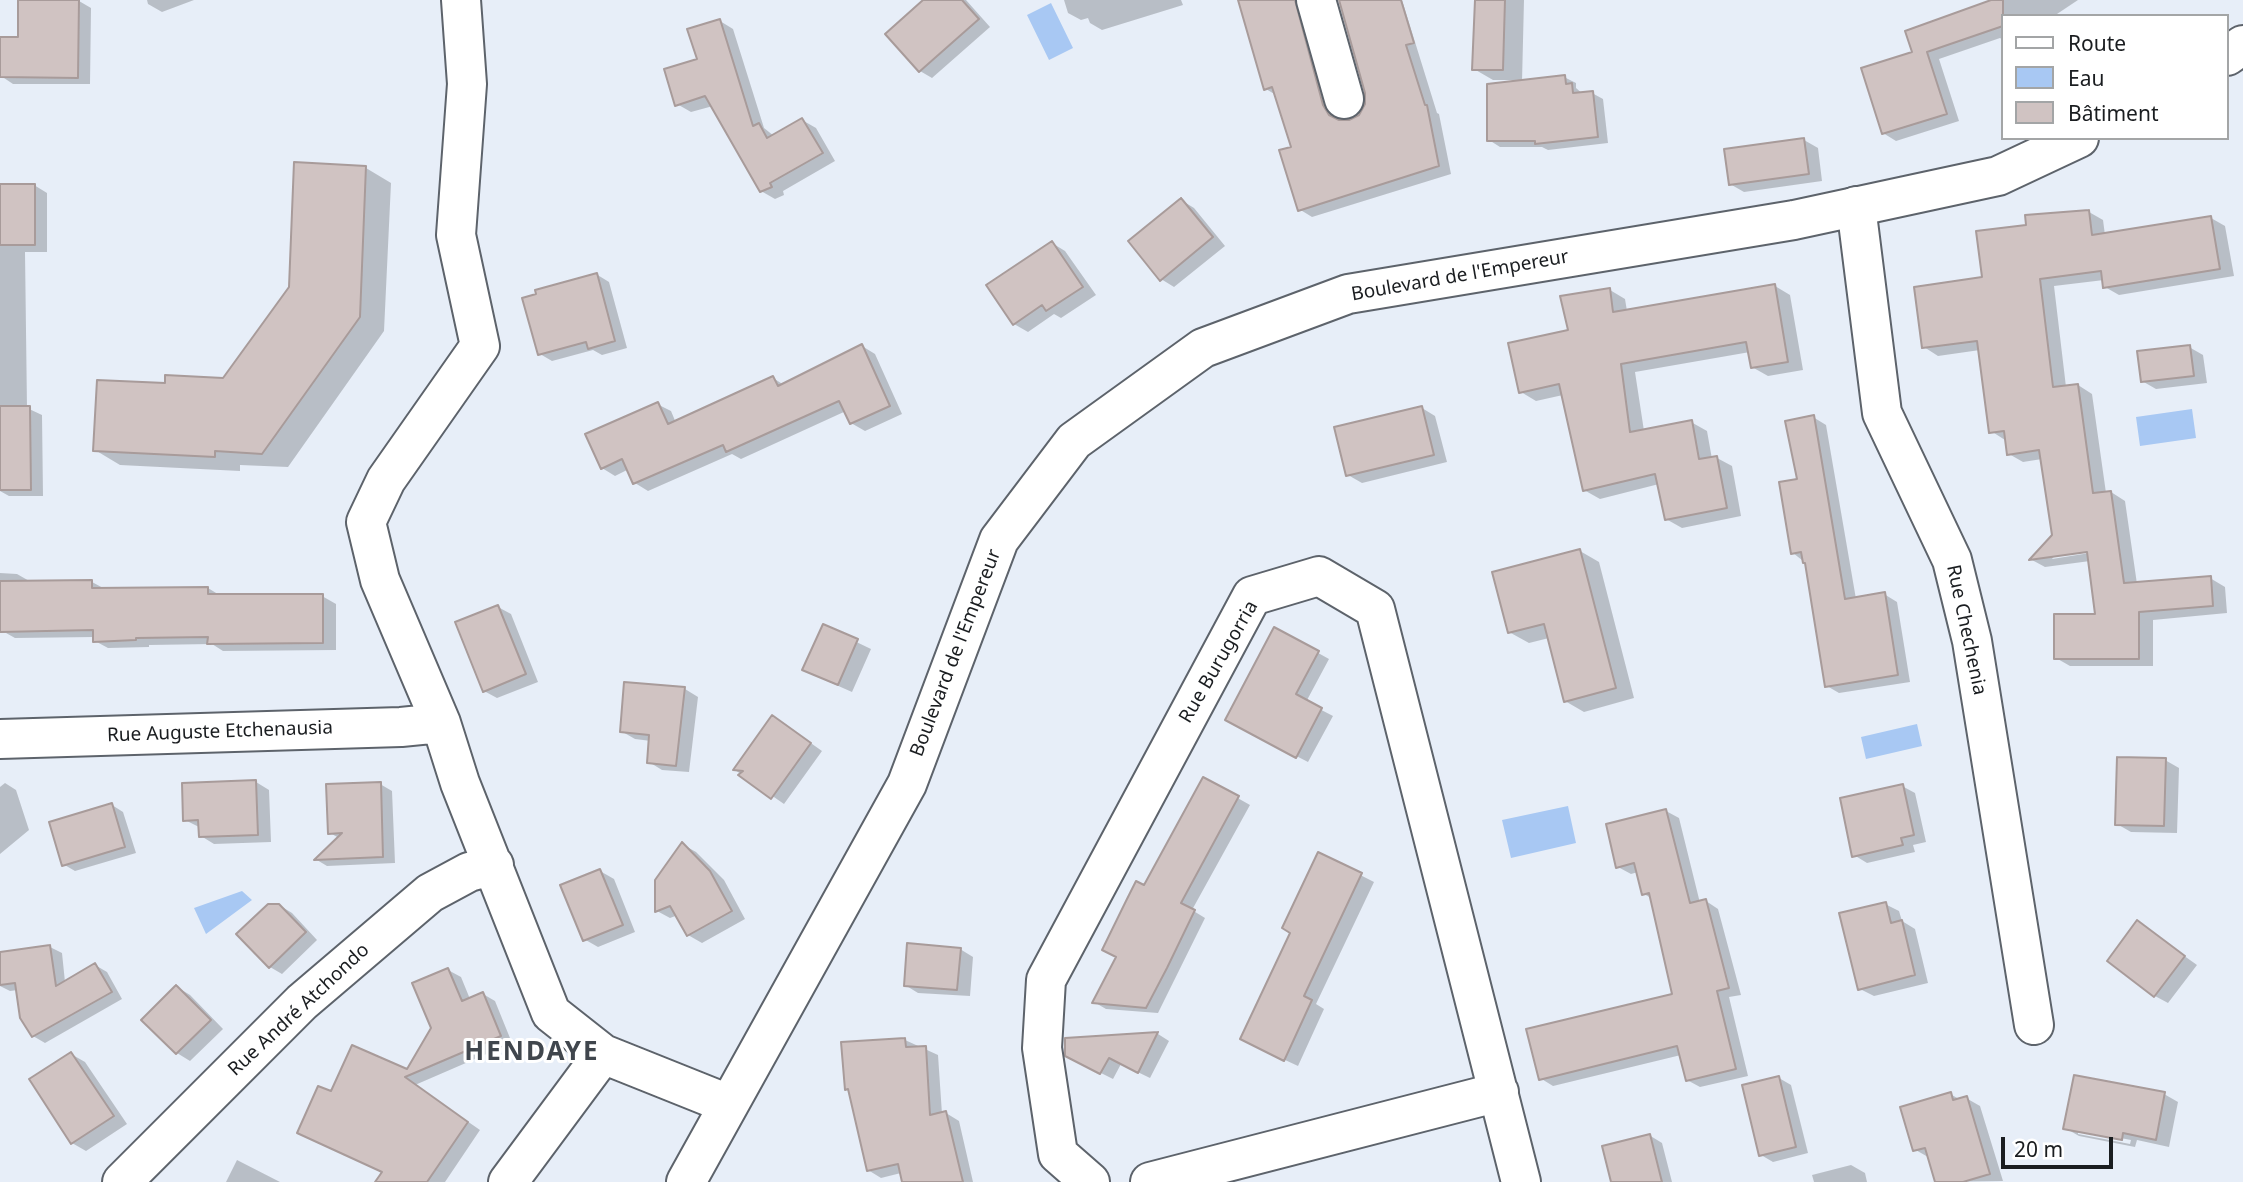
<!DOCTYPE html>
<meta charset="utf-8">
<style>
body{margin:0}
#map{position:relative;width:2243px;height:1182px;overflow:hidden;background:#e7eef8;font-family:"Noto Sans",sans-serif}
canvas{display:block}
.legend{position:absolute;left:2001px;top:14px;width:228px;height:126px;box-sizing:border-box;background:#fff;border:2px solid #a3a5a6;margin:0;padding:9px 12px;list-style:none;font-size:21px;color:#1a1d20}
.legend li{display:flex;align-items:center;gap:14px;height:35px}
.legend b{width:35px;border:2px solid #a3a5a6}
.scale{position:absolute;left:2001px;top:1137px;width:112px;height:32px;box-sizing:border-box;border:4px solid #1a1d20;border-top:0;padding-left:9px;font-size:21px;line-height:24px;white-space:nowrap;color:#1a1d20;-webkit-text-stroke:5px #fff;paint-order:stroke}
</style>
<div id="map">
<canvas width="2243" height="1182"></canvas>
<ul class="legend">
<li><b style="height:9px;background:#fff"></b>Route</li>
<li><b style="height:19px;background:#a8c8f3"></b>Eau</li>
<li><b style="height:19px;background:#d0c3c2"></b>Bâtiment</li>
</ul>
<div class="scale">20 m</div>
</div>
<script>
const g = document.querySelector('canvas').getContext('2d');
g.lineJoin = 'round';
function fillPath(path, color) {
  g.fillStyle = color;
  g.fill(path, 'evenodd');
}
function shape(rows) {
  const path = new Path2D();
  for (const r of rows) {
    path.moveTo(r[0], r[1]);
    for (let i = 2; i < r.length; i += 2) path.lineTo(r[i], r[i + 1]);
  }
  return path;
}
function stroke(path, color, width, dash) {
  g.strokeStyle = color;
  g.lineWidth = width;
  g.lineCap = dash ? 'butt' : 'round';
  g.setLineDash(dash || []);
  g.stroke(path);
}
function label(font, color, halo, rows, align = 'center') {
  g.font = font + ' "Noto Sans",sans-serif';
  g.lineWidth = 6;
  g.setLineDash([]);
  g.textBaseline = 'middle';
  g.strokeStyle = halo;
  g.fillStyle = color;
  for (const [text, x, y, turn = 0] of rows) {
    g.save();
    g.translate(x, y);
    g.rotate((+turn || 0) * Math.PI / 180);
    g.textAlign = isNaN(turn) ? turn : align;
    if (halo) g.strokeText(text, 0, 0);
    g.fillText(text, 0, 0);
    g.restore();
  }
}
const water = shape([
 [1051,3,1073,48,1049,60,1027,15],
 [2192,409,2196,438,2140,446,2136,417],
 [1917,724,1922,746,1866,759,1861,737],
 [1568,806,1576,843,1511,858,1502,820],
 [242,891,252,900,206,934,194,908]
]);
const shadow = shape([
 [20,0,79,1,91,8,90,84,13,84,1,76,20,39],
 [147,0,194,0,162,12,148,4],
 [926,0,966,0,990,27,932,78,920,71],
 [1064,0,1181,0,1183,5,1102,30,1090,23,1088,18,1081,20,1068,13],
 [1247,0,1309,0,1336,114,1340,120,1350,122,1360,116,1367,105,1367,93,1341,0,1402,0,1437,113,1439,114,1451,174,1312,217,1299,209,1293,148,1276,95,1266,89],
 [1476,0,1524,0,1522,82,1564,77,1576,83,1576,88,1583,94,1592,93,1603,99,1608,143,1548,150,1542,147,1500,147,1489,140,1513,80,1493,80,1474,69],
 [1996,0,2078,0,2054,16,2003,16,2003,40,2000,38,1939,59,1959,121,1896,141,1883,133,1914,53],
 [720,21,733,29,764,128,774,136,802,120,816,128,835,161,783,191,784,195,775,199,761,191,713,106,691,112,677,104],
 [1804,140,1818,148,1822,181,1744,192,1730,184],
 [366,168,391,183,384,331,288,467,240,465,240,471,120,465,95,450,223,380,290,288],
 [0,185,34,185,47,193,47,252,25,252,27,408,42,415,43,496,9,496,0,491],
 [1181,200,1194,208,1225,246,1174,287,1161,279],
 [2089,212,2103,220,2105,235,2211,218,2225,226,2234,276,2119,295,2105,287,2104,280,2054,286,2066,387,2078,385,2092,394,2106,493,2111,492,2125,501,2137,584,2210,578,2225,587,2227,613,2153,620,2153,666,2070,666,2056,658,2097,616,2090,561,2045,567,2032,560,2053,536,2042,459,2023,462,2009,454,2005,440,1991,431,1980,350,1938,356,1924,347,2028,226],
 [2096,549,2096,552,2052,559,2056,554],
 [1052,243,1065,251,1096,295,1061,318,1054,314,1028,332,1014,324,988,286],
 [596,274,609,282,627,348,602,355,593,350,552,361,540,354],
 [1775,286,1790,295,1803,370,1768,376,1752,367,1750,352,1635,372,1644,431,1691,422,1707,431,1712,459,1717,458,1732,466,1741,516,1682,528,1666,519,1659,484,1600,499,1584,490,1563,395,1536,401,1521,392,1570,331,1610,290,1625,299,1627,311],
 [862,346,875,354,902,414,865,431,851,423,846,411,741,459,732,454,648,491,635,483,629,469,615,476,602,468,657,404,671,411,676,423,773,378,784,385],
 [2189,347,2203,355,2207,383,2156,389,2142,381],
 [1422,408,1435,416,1447,462,1362,483,1348,475],
 [1813,417,1826,425,1856,599,1884,594,1897,602,1910,682,1839,693,1827,686,1807,564,1793,553],
 [1580,551,1599,562,1634,698,1584,712,1565,701,1549,638,1529,643,1509,632],
 [0,573,17,574,31,582,92,582,105,589,208,588,221,596,322,596,336,604,336,650,223,651,212,644,149,645,149,647,108,648,95,641,95,637,15,638,6,633,0,633],
 [498,607,511,614,538,682,497,698,484,691],
 [823,626,871,649,852,692,818,677],
 [1275,629,1329,659,1306,702,1333,716,1308,762,1238,726],
 [625,684,685,689,698,697,689,772,662,770,649,762,651,741,635,739,621,731],
 [784,724,822,751,784,804,735,770],
 [2165,760,2179,768,2177,833,2131,832,2117,824],
 [1204,779,1250,805,1192,910,1205,918,1158,1013,1106,1009,1094,1002],
 [256,782,269,790,271,842,214,844,201,836,199,827,185,820],
 [5,783,16,790,29,830,0,854,0,787],
 [380,784,392,791,395,863,327,866,317,860,339,838,330,833],
 [1902,786,1915,793,1926,842,1913,845,1915,852,1867,863,1854,855],
 [112,805,123,812,136,853,75,871,63,864],
 [1666,811,1679,818,1700,903,1706,901,1718,909,1741,995,1729,997,1748,1076,1700,1087,1687,1080,1681,1055,1553,1086,1540,1078,1674,996,1651,898,1644,894,1638,872,1631,874,1618,867],
 [682,844,696,852,724,880,745,919,702,943,688,935,678,915,670,918,657,911],
 [1319,854,1374,882,1316,1004,1324,1009,1298,1066,1255,1046],
 [600,871,614,879,635,932,598,947,584,939],
 [1885,904,1899,911,1902,921,1915,929,1928,983,1874,996,1860,989],
 [279,905,292,913,317,940,282,974,270,967],
 [2138,923,2197,965,2168,1003,2155,996],
 [50,947,62,953,65,982,95,965,107,972,122,999,45,1043,33,1036,18,990,10,991,0,986,0,954],
 [960,949,973,957,970,996,918,993,905,985],
 [448,970,461,977,470,999,483,994,495,1001,512,1043,415,1085,480,1130,445,1182,377,1182,384,1172,299,1133,332,1094,408,1071,433,1028],
 [177,987,190,995,223,1029,190,1061,177,1053],
 [1158,1034,1169,1041,1150,1078,1121,1064,1113,1079,1079,1062,1066,1039],
 [905,1040,938,1055,942,1114,946,1113,959,1121,973,1182,904,1182,901,1173,881,1178,868,1170,851,1091,846,1089],
 [71,1054,85,1062,127,1124,86,1151,72,1143],
 [1779,1078,1791,1085,1808,1153,1773,1162,1761,1155],
 [1950,1094,1961,1100,1966,1098,1980,1106,2003,1181,1937,1182,1928,1157,1914,1149],
 [2164,1094,2178,1102,2169,1147,2137,1140,2135,1147,2079,1136,2065,1128],
 [2078,1130,2131,1140,2130,1144,2078,1134],
 [1649,1135,1662,1143,1672,1182,1613,1182],
 [237,1160,280,1182,226,1182],
 [1851,1165,1865,1173,1867,1182,1814,1182,1812,1175]
]);
const building = shape([
 [18,0,79,0,78,78,0,77,0,37,18,37,18,0],
 [923,0,962,0,979,19,919,72,885,34,923,0],
 [1238,0,1295,0,1323,105,1329,115,1339,120,1349,120,1359,115,1365,104,1365,93,1339,0,1401,0,1414,43,1406,45,1425,105,1427,105,1439,166,1298,211,1279,150,1291,147,1272,87,1264,90,1238,0],
 [1475,0,1505,0,1503,70,1472,70,1475,0],
 [1991,0,2003,0,2003,26,1927,52,1947,114,1882,134,1861,68,1912,52,1905,31,1991,0],
 [720,19,753,126,759,123,767,138,802,118,823,153,770,183,772,187,760,192,705,96,675,106,664,69,697,59,687,29,720,19],
 [1565,75,1566,84,1572,83,1573,93,1593,91,1598,137,1535,144,1535,141,1487,141,1487,84,1565,75],
 [1804,138,1809,174,1729,185,1724,149,1804,138],
 [294,162,366,166,360,317,262,454,215,451,215,457,93,451,97,380,165,383,165,375,223,378,289,287,294,162],
 [0,184,35,184,35,245,0,245,0,184],
 [1181,198,1213,237,1160,281,1128,241,1181,198],
 [2089,210,2092,235,2211,216,2220,269,2103,288,2101,271,2040,279,2053,387,2078,384,2093,493,2111,491,2124,583,2211,576,2213,606,2139,612,2139,659,2054,659,2054,614,2095,614,2087,552,2029,560,2052,535,2039,450,2007,455,2004,431,1989,433,1977,341,1922,348,1914,287,1982,277,1976,231,2026,225,2025,215,2089,210],
 [1052,241,1083,287,1046,311,1042,305,1013,325,986,285,1052,241],
 [597,273,615,341,588,349,586,342,538,355,522,298,536,294,535,290,597,273],
 [1775,284,1788,362,1751,368,1746,342,1621,364,1630,432,1692,420,1699,459,1717,456,1727,508,1665,520,1655,474,1583,491,1559,384,1519,393,1508,343,1568,330,1560,296,1610,288,1613,312,1775,284],
 [862,344,890,406,850,424,839,401,726,452,723,445,633,484,622,459,601,469,585,434,658,402,668,424,773,376,778,386,862,344],
 [2190,345,2194,376,2141,382,2137,351,2190,345],
 [0,406,30,406,31,490,0,490,0,406],
 [1422,406,1434,455,1346,476,1334,427,1422,406],
 [1814,415,1845,599,1885,592,1898,675,1825,687,1805,563,1803,563,1801,552,1791,554,1779,482,1797,479,1785,421,1814,415],
 [1580,549,1616,688,1564,702,1544,624,1508,633,1492,572,1580,549],
 [92,580,92,588,208,587,208,594,323,594,323,643,207,644,208,637,136,638,136,640,93,642,93,630,0,632,0,581,92,580],
 [498,605,526,674,483,692,455,622,498,605],
 [823,624,858,639,838,685,802,670,823,624],
 [1274,627,1319,651,1296,694,1322,708,1296,758,1225,720,1274,627],
 [624,682,685,687,676,766,647,763,649,735,620,732,624,682],
 [772,715,811,743,771,799,738,775,743,771,733,770,772,715],
 [2117,757,2166,758,2164,826,2115,825,2117,757],
 [1203,777,1239,796,1181,903,1195,910,1167,968,1146,1008,1092,1003,1116,957,1102,950,1126,901,1136,881,1144,885,1203,777],
 [256,780,258,835,199,837,198,820,183,821,182,783,256,780],
 [381,782,383,857,314,860,342,833,328,834,326,784,381,782],
 [1903,784,1914,835,1901,838,1903,845,1852,857,1840,798,1903,784],
 [112,803,125,847,62,866,49,822,112,803],
 [1666,809,1690,903,1706,899,1729,988,1717,991,1736,1069,1686,1081,1677,1046,1539,1080,1526,1029,1672,994,1649,893,1642,895,1634,863,1616,868,1606,824,1666,809],
 [682,842,710,871,732,911,687,936,670,906,655,912,655,880,682,842],
 [1318,852,1362,873,1304,996,1312,1000,1284,1061,1240,1039,1290,933,1282,928,1318,852],
 [600,869,623,925,583,941,560,885,600,869],
 [1886,902,1891,923,1902,920,1915,975,1858,990,1839,913,1886,902],
 [268,904,279,904,306,932,269,968,236,934,268,904],
 [2137,920,2185,956,2154,997,2107,961,2137,920],
 [907,943,961,948,957,990,904,986,907,943],
 [50,945,56,986,95,963,112,992,32,1037,20,1018,15,983,0,985,0,952,50,945],
 [448,968,462,1001,483,992,501,1036,405,1077,468,1122,427,1182,375,1182,382,1172,297,1133,318,1086,331,1091,352,1045,407,1069,431,1028,412,983,448,968],
 [176,985,211,1020,176,1054,141,1020,176,985],
 [1158,1032,1138,1073,1109,1058,1100,1074,1065,1056,1065,1038,1158,1032],
 [905,1038,906,1047,926,1046,930,1115,946,1111,963,1182,902,1182,898,1164,867,1171,848,1089,845,1090,841,1042,905,1038],
 [71,1052,114,1116,71,1144,29,1079,71,1052],
 [2074,1075,2165,1092,2156,1140,2123,1133,2122,1140,2063,1129,2074,1075],
 [1779,1076,1796,1147,1759,1156,1742,1085,1779,1076],
 [1951,1092,1953,1100,1967,1096,1990,1174,1963,1182,1935,1182,1925,1148,1913,1151,1900,1107,1951,1092],
 [1650,1134,1662,1182,1611,1182,1602,1146,1650,1134]
]);
const street = shape([
 [461,0,467,84,456,235,480,346,386,480,366,522,380,580,441,723,460,783,551,1013,603,1054,728,1104],
 [1316,0,1344,99],
 [1856,206,1882,413,1952,560,1972,641,2034,1025],
 [0,739,401,727,441,723],
 [122,1182,302,1002,430,893,469,872,494,865],
 [508,1182,603,1054],
 [1090,1182,1058,1154,1042,1048,1046,980,1252,596,1319,576,1375,609,1521,1182],
 [1150,1182,1499,1092]
]);
const secondary = shape([
 [2227,56,2243,45],
 [686,1182,907,784,999,540,1074,441,1203,348,1348,294,1794,220,1998,176,2079,138]
]);
const streetNames = [
 ["Boulevard de l'Empereur",1460,276,-10],
 ["Rue Chechenia",1966,630,78],
 ["Boulevard de l'Empereur",956,653,-69],
 ["Rue Burugorria",1219,662,-60],
 ["Rue Auguste Etchenausia",220,732,-2],
 ["Rue André Atchondo",299,1010,-43]
];
const districtNames = [
 ["HENDAYE",532,1053]
];
fillPath(water, '#a8c8f3');
fillPath(shadow, '#0003');
fillPath(building, '#d0c3c2');
stroke(building, '#a89b9a', 2);
stroke(street, '#5d636b', 42);
stroke(secondary, '#5d636b', 42);
stroke(street, '#fff', 38);
stroke(secondary, '#fff', 38);
label('19px', '#1a1d20', '#fff', streetNames);
g.letterSpacing = '2px';
label('bold 26px', '#40464d', '#fff', districtNames);
g.letterSpacing = '0px';
</script>
